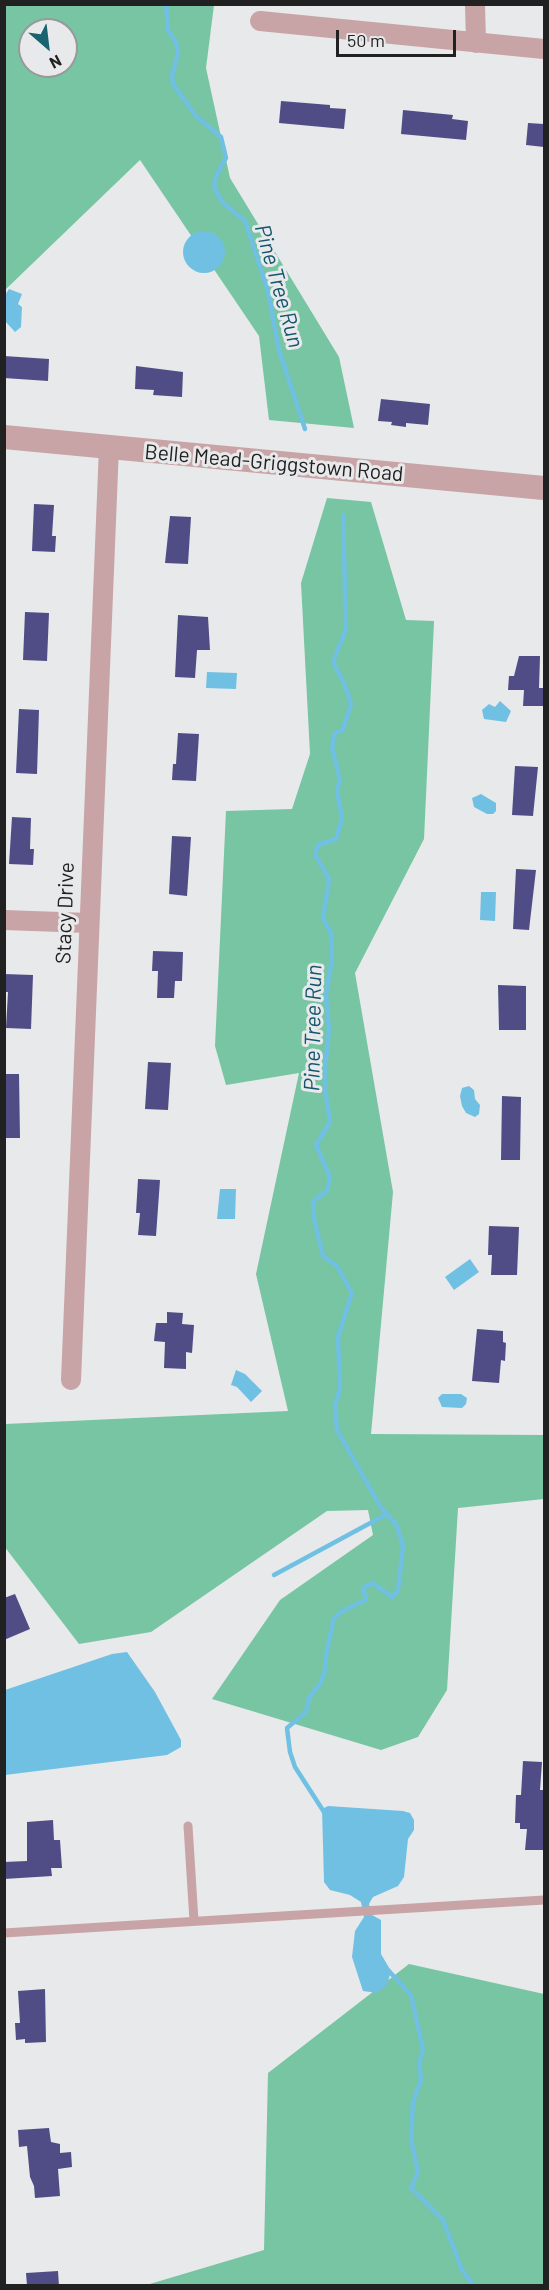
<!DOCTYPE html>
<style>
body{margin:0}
#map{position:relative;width:549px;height:2290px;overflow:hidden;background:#e8e9ea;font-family:Barlow,sans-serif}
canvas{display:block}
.frame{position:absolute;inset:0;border:6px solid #212122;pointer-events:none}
.north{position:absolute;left:18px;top:18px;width:60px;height:60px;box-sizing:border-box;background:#e8e9ea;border:2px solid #98999a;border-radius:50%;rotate:152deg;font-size:16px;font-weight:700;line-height:24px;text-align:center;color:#212122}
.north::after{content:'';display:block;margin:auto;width:21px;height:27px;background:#196370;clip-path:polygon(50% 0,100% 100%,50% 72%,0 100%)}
.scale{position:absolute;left:336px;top:30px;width:120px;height:27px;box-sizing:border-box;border:3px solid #212122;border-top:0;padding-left:8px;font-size:18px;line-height:21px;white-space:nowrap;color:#212122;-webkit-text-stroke:4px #e8e9ea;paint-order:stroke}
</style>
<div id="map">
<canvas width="549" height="2290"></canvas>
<div class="frame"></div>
<div class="north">N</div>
<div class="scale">50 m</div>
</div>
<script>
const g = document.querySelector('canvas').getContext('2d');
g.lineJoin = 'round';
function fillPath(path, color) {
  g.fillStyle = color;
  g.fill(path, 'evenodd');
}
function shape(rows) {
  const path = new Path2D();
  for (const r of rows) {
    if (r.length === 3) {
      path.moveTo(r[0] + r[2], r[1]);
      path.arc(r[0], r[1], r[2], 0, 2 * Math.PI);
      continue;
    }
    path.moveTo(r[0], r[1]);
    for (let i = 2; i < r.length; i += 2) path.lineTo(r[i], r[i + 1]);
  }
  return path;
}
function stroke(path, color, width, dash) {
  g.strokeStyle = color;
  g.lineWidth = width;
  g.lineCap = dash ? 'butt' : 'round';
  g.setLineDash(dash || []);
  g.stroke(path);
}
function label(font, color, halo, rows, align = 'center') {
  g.font = font + ' Barlow,sans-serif';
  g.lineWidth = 6;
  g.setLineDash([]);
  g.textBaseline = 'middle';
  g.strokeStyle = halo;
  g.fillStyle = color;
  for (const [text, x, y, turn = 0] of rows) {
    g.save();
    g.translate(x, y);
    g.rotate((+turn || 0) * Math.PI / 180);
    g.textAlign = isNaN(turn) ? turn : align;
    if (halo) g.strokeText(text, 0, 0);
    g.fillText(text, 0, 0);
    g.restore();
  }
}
const forest = shape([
 [5,5,214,5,206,68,230,178,339,357,354,428,269,420,259,336,140,160,5,290],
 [30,30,66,30,66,66,30,66],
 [327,498,371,502,406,620,434,621,424,839,355,973,393,1192,371,1434,544,1435,544,1499,458,1508,447,1690,418,1737,381,1750,212,1699,280,1600,373,1535,368,1510,327,1511,151,1632,79,1644,4,1546,5,1424,288,1411,256,1274,299,1073,226,1085,215,1046,226,811,292,809,310,754,301,583],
 [409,1964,544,1994,544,2285,143,2286,264,2250,268,2073]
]);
const water = shape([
 [204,252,21],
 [9,289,22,294,18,304,22,307,21,327,15,332,5,321,5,295],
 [207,672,237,673,236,689,206,688],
 [500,701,511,711,506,722,484,719,482,710,489,704,495,707],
 [481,794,496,803,496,811,493,814,487,814,474,807,472,798],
 [481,892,496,892,495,921,480,920],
 [469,1086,474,1090,475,1099,480,1105,479,1114,475,1117,466,1113,462,1106,460,1096,462,1088],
 [220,1189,236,1189,235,1219,217,1219],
 [470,1259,479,1272,454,1290,445,1277],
 [236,1370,245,1374,262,1391,251,1402,237,1387,231,1385],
 [442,1394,461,1394,467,1398,466,1404,462,1408,442,1407,438,1398],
 [127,1652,155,1692,181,1740,181,1747,167,1755,5,1775,5,1690,112,1654],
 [328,1806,403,1811,410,1813,414,1820,414,1830,408,1839,404,1877,398,1886,373,1897,369,1904,372,1915,381,1920,381,1954,391,1971,387,1985,377,1993,363,1991,352,1957,355,1931,364,1917,361,1902,350,1895,330,1890,324,1882,322,1809]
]);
const stream = shape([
 [166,4,168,30,176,42,178,53,172,76,173,84,196,116,221,137,226,158,216,176,214,187,222,202,245,221,268,291,279,350,305,429],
 [274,1575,387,1514],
 [324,1812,295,1767,290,1752,287,1728,306,1712,309,1698,320,1684,325,1671,326,1655,334,1618,344,1610,366,1600,363,1588,373,1583,392,1597,398,1590,403,1546,397,1526,380,1506,337,1430,335,1404,340,1389,338,1337,352,1293,337,1266,323,1256,314,1219,313,1202,327,1190,330,1177,316,1145,330,1122,325,1090,325,1068,329,1029,326,995,332,959,331,933,323,918,329,879,315,854,318,845,336,839,342,819,337,790,340,780,332,747,335,733,343,730,351,704,345,685,333,662,346,629,343,515],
 [388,1970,411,1995,423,2049,419,2064,421,2080,413,2102,411,2139,418,2172,411,2188,443,2220,462,2270,474,2286]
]);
const building = shape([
 [281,101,330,105,330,108,346,109,344,129,279,123],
 [403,110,453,115,452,119,468,121,466,140,401,134],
 [528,123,544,124,544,147,526,145],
 [4,356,49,359,48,381,4,378],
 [136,366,183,372,182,397,153,395,154,390,135,389],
 [381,399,430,404,428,425,406,423,406,427,391,425,392,422,378,421],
 [34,504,54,505,52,536,56,536,55,552,32,551],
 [170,516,191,517,188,564,165,563],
 [25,612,49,613,47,661,23,660],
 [178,615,208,617,210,650,197,650,195,678,175,677],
 [519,656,540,656,539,688,544,688,543,706,523,706,524,690,508,690,509,676,514,676],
 [19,709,39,710,37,774,16,773],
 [178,733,199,734,196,781,172,780,173,764,176,764],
 [515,766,538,767,533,816,512,815],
 [12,817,31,818,30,849,34,849,33,865,9,864],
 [172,836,191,837,187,896,169,894],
 [516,869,536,870,529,930,513,929],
 [153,951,183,952,182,981,175,981,174,998,157,998,158,971,152,971],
 [4,974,33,975,31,1029,6,1028,8,992,4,992],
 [498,985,526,986,526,1030,499,1030],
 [148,1062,171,1063,168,1110,145,1109],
 [4,1074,19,1074,20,1138,4,1138],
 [502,1096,521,1097,520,1160,501,1160],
 [138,1179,160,1180,156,1236,138,1235,140,1213,136,1213],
 [489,1226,519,1227,517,1275,491,1275,492,1255,488,1255],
 [167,1312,183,1313,182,1324,194,1325,192,1353,186,1352,186,1369,164,1368,165,1342,154,1341,156,1323,167,1323],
 [477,1329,503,1331,503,1342,506,1343,505,1361,501,1360,499,1383,472,1381],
 [15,1594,30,1629,4,1640,4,1598],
 [523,1761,542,1762,540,1790,544,1790,544,1850,525,1850,527,1829,520,1829,520,1823,515,1823,516,1795,521,1795],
 [53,1820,54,1840,60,1840,62,1868,51,1868,52,1876,4,1879,4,1862,27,1861,27,1822],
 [45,1989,46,2042,25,2043,25,2039,16,2040,15,2023,20,2023,18,1991],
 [49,2128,51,2142,60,2144,60,2153,71,2152,72,2167,58,2169,60,2196,35,2198,34,2186,30,2177,27,2146,19,2147,18,2130],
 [58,2271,59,2286,27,2286,26,2273]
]);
const service = shape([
 [188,1826,194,1921],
 [4,1933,544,1900]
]);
const minor = shape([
 [475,4,476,43],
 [260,21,544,49],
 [4,920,89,923],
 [71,1380,109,447]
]);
const tertiary = shape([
 [4,437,544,488]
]);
const streetNames = [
 ["Belle Mead-Griggstown Road",274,463,5],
 ["Stacy Drive",65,913,-88]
];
const waterNames = [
 ["Pine Tree Run",279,286,74],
 ["Pine Tree Run",313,1028,-89]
];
fillPath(forest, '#77c5a2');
fillPath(water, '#70c0e3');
stroke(stream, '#70c0e3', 4.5);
fillPath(building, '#504d86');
stroke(service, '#c8a4a6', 9);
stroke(minor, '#c8a4a6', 20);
stroke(tertiary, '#c8a4a6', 24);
label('21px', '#212122', '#e8e9ea', streetNames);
label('italic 22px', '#15566e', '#e8e9ea', waterNames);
</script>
